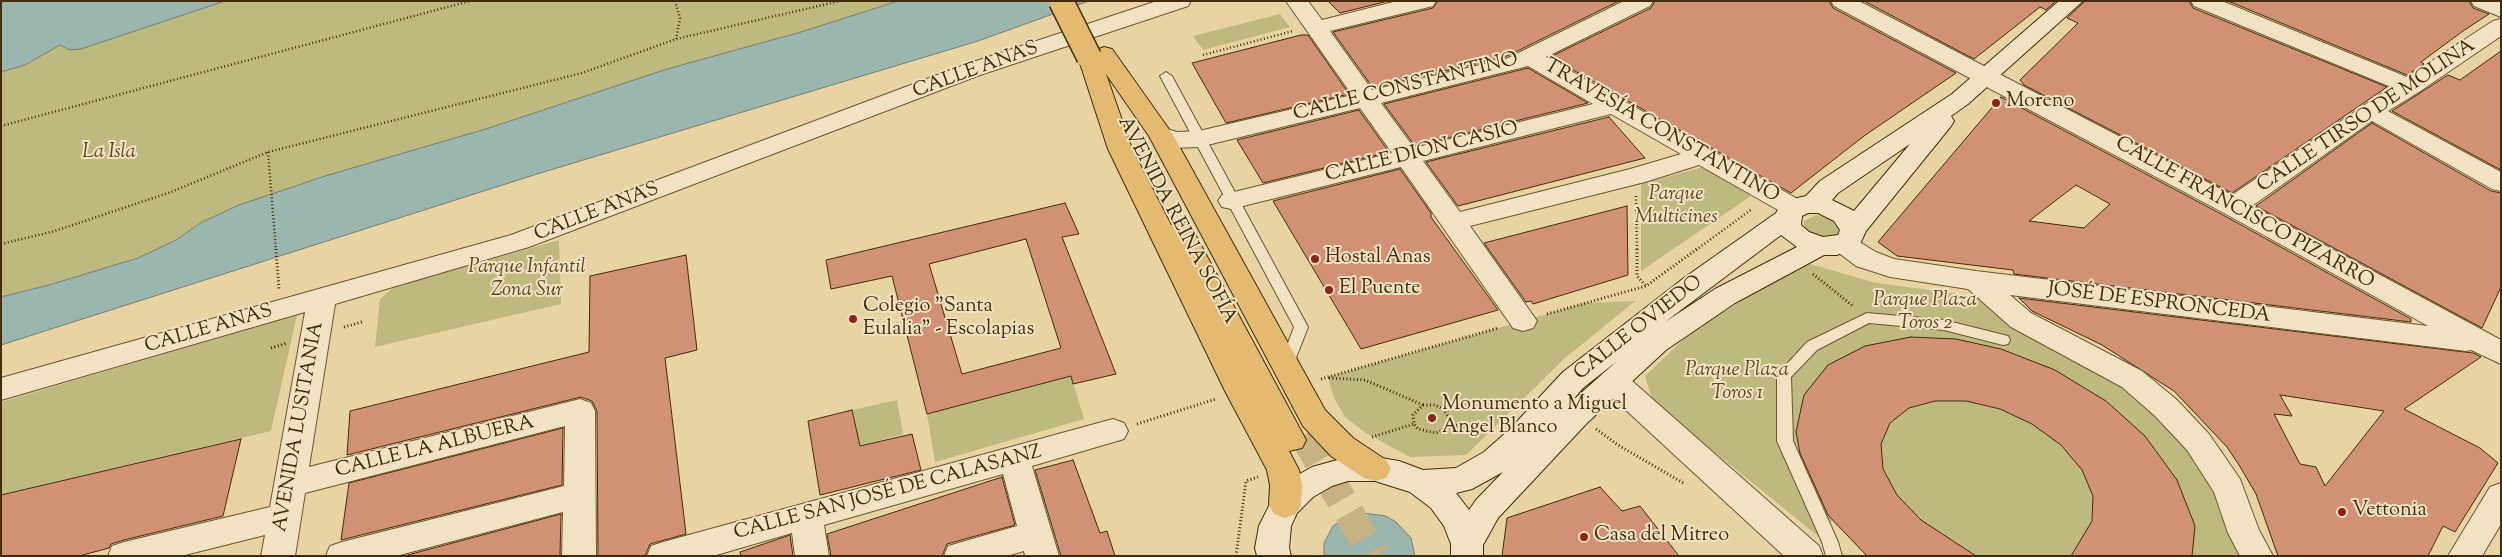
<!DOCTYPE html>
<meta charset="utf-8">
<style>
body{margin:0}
#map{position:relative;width:2502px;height:557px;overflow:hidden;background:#e8d3a2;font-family:"Sorts Mill Goudy",serif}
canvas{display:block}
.frame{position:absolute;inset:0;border:2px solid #442c0a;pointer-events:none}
</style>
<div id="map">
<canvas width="2502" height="557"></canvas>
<div class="frame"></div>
</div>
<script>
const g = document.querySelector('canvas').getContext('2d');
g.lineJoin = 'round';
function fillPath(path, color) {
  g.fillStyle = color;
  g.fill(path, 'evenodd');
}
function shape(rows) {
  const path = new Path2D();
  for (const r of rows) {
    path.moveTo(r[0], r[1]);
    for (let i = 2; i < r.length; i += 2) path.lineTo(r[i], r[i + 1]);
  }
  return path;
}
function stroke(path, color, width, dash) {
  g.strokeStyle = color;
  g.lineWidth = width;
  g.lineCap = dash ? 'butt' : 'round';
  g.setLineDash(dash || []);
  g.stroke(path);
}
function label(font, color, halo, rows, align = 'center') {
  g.font = font + ' "Sorts Mill Goudy",serif';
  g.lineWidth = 4;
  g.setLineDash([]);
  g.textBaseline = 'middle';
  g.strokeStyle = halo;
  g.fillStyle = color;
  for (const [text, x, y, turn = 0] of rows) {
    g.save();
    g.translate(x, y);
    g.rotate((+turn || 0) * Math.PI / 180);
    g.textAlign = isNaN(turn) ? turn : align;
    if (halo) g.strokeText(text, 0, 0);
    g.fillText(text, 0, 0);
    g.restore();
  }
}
const green = shape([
 [225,1,898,1,801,32,667,69,489,128,299,184,220,213,202,222,163,248,138,258,49,285,1,297,1,72,25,65,60,45,67,49,81,49],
 [1280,14,1290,27,1203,50,1193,36],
 [1703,167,1751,196,1641,271,1641,184],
 [1816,215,1833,220,1840,228,1839,235,1825,239,1809,233,1804,225,1804,221],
 [559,240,561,304,375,347,380,299,394,287],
 [1803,262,1876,283,1974,296,2015,327,2070,351,2162,414,2215,481,2240,556,1867,556,1832,521,1819,537,1653,402,1645,376,1689,334],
 [1635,301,1564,359,1466,455,1410,457,1366,433,1345,417,1334,398,1328,377,1585,303],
 [297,315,271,431,1,495,1,402],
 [1071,376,1084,419,935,462,927,414],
 [897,400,903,434,860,446,852,410]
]);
const water = shape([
 [1,1,225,1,81,49,70,50,60,45,25,65,1,72,1,1],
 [898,1,1089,1,978,41,537,174,1,345,1,297,49,285,138,258,176,240,202,222,239,205,325,176,489,128,667,69,801,32,898,1],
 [1363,513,1386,516,1396,522,1411,538,1415,556,1324,556,1324,543,1333,526,1352,515,1363,513]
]);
const building = shape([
 [1328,1,1388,1,1340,13,1328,1],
 [1438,1,1619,1,1505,57,1373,88,1333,32,1433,8,1438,1],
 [1655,1,1829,1,1833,8,1956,73,1864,136,1791,193,1550,57,1651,8,1655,1],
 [1864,1,2056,1,2046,10,2040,7,1974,59,1864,1],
 [2085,1,2189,1,2193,8,2387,87,2232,193,2024,85,2020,80,2078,23,2067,18,2085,1],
 [2228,1,2469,1,2473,8,2489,14,2463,31,2421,62,2424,64,2407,75,2228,1],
 [1301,35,1308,35,1349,94,1226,123,1192,63,1301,35],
 [2501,51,2501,170,2392,111,2448,75,2460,80,2501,51],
 [1528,68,1588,103,1415,146,1384,104,1528,68],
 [2001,97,2223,215,2411,319,2411,322,2014,274,2013,270,1897,256,1878,242,2001,97],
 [2076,185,2110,204,2084,228,2029,221,2076,185],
 [1359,110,1389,152,1263,183,1237,140,1359,110],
 [1609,117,1645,158,1458,206,1426,162,1609,117],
 [2372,123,2491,191,2501,193,2501,287,2482,328,2256,206,2372,123],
 [1400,169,1431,213,1431,217,1498,310,1361,349,1273,201,1400,169],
 [1065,203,1079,234,1062,237,1116,374,1073,384,1071,376,927,414,892,276,831,289,826,260,1065,203],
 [1026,239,1061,348,962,374,929,264,1026,239],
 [1627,206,1628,275,1533,304,1531,301,1526,302,1484,243,1627,206],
 [686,255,697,350,665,358,686,534,650,544,645,556,598,556,597,411,592,401,581,397,347,455,350,411,589,352,590,276,686,255],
 [2019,298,2473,353,2481,357,2404,409,2480,448,2498,463,2455,532,2443,526,2428,556,2278,556,2256,494,2239,465,2227,447,2174,391,2102,345,2032,311,2019,298],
 [2280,395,2384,411,2325,486,2316,467,2300,464,2274,414,2292,416,2280,395],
 [1911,337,1956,339,2001,349,2055,370,2106,401,2145,436,2177,480,2195,526,2192,556,2071,556,2092,521,2093,496,2082,470,2061,445,2032,424,2000,409,1966,401,1935,401,1909,408,1890,423,1881,444,1883,469,1897,495,1921,520,1976,556,1867,556,1828,515,1800,453,1796,432,1804,395,1828,365,1865,346,1911,337],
 [852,410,860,446,912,434,921,470,820,495,808,421,852,410],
 [563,428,562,485,341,540,349,483,563,428],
 [241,439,223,516,124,540,111,544,109,548,79,556,1,556,1,495,241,439],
 [1073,460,1100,533,1107,531,1115,556,1061,556,1035,470,1073,460],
 [1002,477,1015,525,947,544,942,556,831,556,827,534,1002,477],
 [1600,487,1622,511,1640,506,1679,556,1502,556,1507,518,1600,487],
 [561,514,560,556,404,556,561,514],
 [790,535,793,556,741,556,740,552,790,535]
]);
const highwayTunnel = shape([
 [1304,435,1374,556]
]);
const pathFar1 = shape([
 [675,1,680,18,676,39],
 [1203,55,1293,31],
 [1,126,470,1],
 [268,152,276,250],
 [1636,196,1637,250],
 [1,244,55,231,171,192,268,152,582,73,676,39,840,1],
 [1696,250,1752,209]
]);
const path = shape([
 [276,249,279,289],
 [1637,249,1637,276,1646,286],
 [1813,274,1853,306],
 [1547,314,1646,286,1697,249],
 [344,327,362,322],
 [271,348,287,343],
 [1329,378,1365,380,1423,405],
 [1321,379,1498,328],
 [1423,405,1435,405,1443,409,1449,418,1447,428,1436,433,1418,429,1414,424,1413,415,1423,405],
 [1137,424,1216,399],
 [1449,424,1489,431],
 [1596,429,1618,445,1685,484],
 [1372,437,1414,424],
 [1236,556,1246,481,1258,477]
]);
const lane = shape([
 [1166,72,1172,76,1308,327,1291,371,1281,371,1279,367,1294,327,1160,76,1166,72],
 [1867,313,1944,320,2008,336,2010,340,2008,344,2003,345,1944,330,1869,323,1817,350,1791,377,1793,441,1838,542,1842,556,1826,556,1822,542,1777,441,1777,375,1807,342,1867,313]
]);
const street = shape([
 [1157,1,1191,1,1188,6,980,75,529,247,335,304,309,467,580,399,591,403,595,411,596,556,562,556,563,512,396,556,326,556,330,546,342,542,564,486,565,426,305,493,295,556,261,556,265,535,181,556,108,556,112,546,124,542,270,507,305,312,1,400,1,378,511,235,964,65,1157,1],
 [1286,1,1308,1,1322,20,1397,1,1436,1,1433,6,1330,31,1372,90,1506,59,1624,1,1653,1,1650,6,1546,57,1803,202,1807,208,1803,214,1794,217,1785,214,1699,165,1645,182,1470,226,1537,321,1533,328,1523,331,1513,328,1401,167,1231,209,1222,207,1218,201,1222,195,1392,153,1360,108,1199,147,1174,148,1152,140,1149,135,1152,130,1161,127,1177,132,1199,131,1352,95,1286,1],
 [1528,66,1593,104,1414,148,1381,103,1528,66],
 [1611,114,1681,154,1630,169,1460,212,1423,161,1611,114],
 [1831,1,1859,1,2232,195,2391,87,2194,6,2191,1,2222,1,2407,77,2493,21,2501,19,2501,36,2419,92,2388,111,2501,172,2501,191,2492,189,2372,121,2252,206,2501,340,2501,364,2471,350,2466,351,2010,295,2031,313,2142,371,2177,400,2209,434,2240,479,2259,530,2273,556,2240,556,2228,533,2214,492,2187,450,2155,416,2122,387,2011,327,1968,289,1890,277,1856,266,1835,250,1831,244,1835,238,1844,235,1853,238,1876,252,1894,259,1976,271,2428,326,2224,213,1834,6,1831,1],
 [2471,1,2501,2,2501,17,2474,6,2471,1],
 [1613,370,1623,373,1819,546,1823,556,1784,556,1603,389,1598,381,1603,373,1613,370],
 [1113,419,1124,423,1128,431,1124,439,1032,466,1059,556,1025,556,1024,551,1007,556,944,556,948,546,1017,526,1003,474,824,525,829,556,795,556,792,533,713,556,647,556,651,546,663,542,1113,419],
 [2501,483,2501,524,2482,556,2448,556,2490,487,2501,483]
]);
const secondary = shape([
 [2059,1,2083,1,1968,104,1951,116,1954,121,1951,126,1866,231,1859,246,1837,255,1824,255,1735,303,1666,350,1587,423,1498,518,1483,545,1483,556,1451,556,1451,544,1444,526,1431,508,1410,492,1375,481,1348,481,1332,486,1313,497,1297,513,1291,526,1289,548,1291,556,1257,556,1255,548,1259,526,1274,496,1291,479,1312,467,1348,457,1375,457,1399,461,1423,470,1456,468,1484,452,1510,429,1563,372,1684,278,1776,213,1780,206,1793,199,1806,196,1820,181,1952,94,2059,1],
 [1910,144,1854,211,1832,200,1838,193,1910,144],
 [1808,213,1818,213,1834,221,1840,230,1838,235,1823,237,1809,232,1801,225,1802,216,1808,213],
 [1781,235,1797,247,1715,289,1665,322,1781,235],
 [1617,361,1571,402,1583,388,1617,361],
 [1503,472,1476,500,1469,510,1456,493,1472,489,1503,472]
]);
const highway = shape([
 [1104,47,1112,49,1173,135,1325,410,1353,438,1386,460,1391,469,1386,478,1375,481,1364,478,1331,456,1303,426,1149,136,1106,74,1132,149,1171,225,1181,222,1190,225,1306,440,1302,448,1289,451,1299,470,1302,485,1301,505,1296,514,1285,518,1274,514,1269,505,1270,485,1267,470,1225,391,1108,149,1078,57,1081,52,1094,51,1104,47]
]);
const highwayBridge = shape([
 [1061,1,1089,57]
]);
const markers = [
 [1996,103,5,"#8f2418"],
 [1315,259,5,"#8f2418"],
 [1329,290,5,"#8f2418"],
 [853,319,5,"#8f2418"],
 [1432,418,5,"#8f2418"],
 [2342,512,5,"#8f2418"],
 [1584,537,5,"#8f2418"]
];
const streetNames = [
 ["CALLE ANAS",976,71,-20],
 ["CALLE CONSTANTINO",1406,88,-14],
 ["CALLE TIRSO DE MOLINA",2367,117,-34],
 ["TRAVESÍA CONSTANTINO",1661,132,30],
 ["CALLE DION CASIO",1422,153,-14],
 ["CALLE ANAS",597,213,-21],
 ["CALLE FRANCISCO PIZARRO",2244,214,29],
 ["AVENIDA REINA SOFÍA",1176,221,62],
 ["JOSÉ DE ESPRONCEDA",2159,304,7],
 ["CALLE OVIEDO",1639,329,-38],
 ["CALLE ANAS",209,330,-16],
 ["AVENIDA LUSITANIA",300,427,-80],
 ["CALLE LA ALBUERA",435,448,-14],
 ["CALLE SAN JOSÉ DE CALASANZ",888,494,-15]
];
const poiNames = [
 ["Moreno",2006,103],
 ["Hostal Anas",1325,259],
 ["El Puente",1339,290],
 ["Colegio \"Santa",863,308],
 ["Eulalia\" - Escolapias",863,331],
 ["Monumento a Miguel",1442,406],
 ["Angel Blanco",1442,429],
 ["Vettonia",2352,512],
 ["Casa del Mitreo",1594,537]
];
const parkNames = [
 ["La Isla",109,154],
 ["Parque",1676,196],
 ["Multicines",1676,219],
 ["Parque Infantil",527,269],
 ["Zona Sur",527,292],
 ["Parque Plaza",1925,302],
 ["Toros 2",1925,325],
 ["Parque Plaza",1737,372],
 ["Toros 1",1737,395]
];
fillPath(green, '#beba7f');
fillPath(water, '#9ab6af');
stroke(water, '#787f6d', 1);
fillPath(building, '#d09174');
stroke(building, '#442c0a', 1);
stroke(highwayTunnel, '#c7b284', 30, [30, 15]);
stroke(lane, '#6d5630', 2);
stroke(street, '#6d5630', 2);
stroke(secondary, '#442c0a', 2);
stroke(highway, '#442c0a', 2);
stroke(pathFar1, '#442c0a', 2.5, [1, 2.5]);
stroke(path, '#442c0a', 3, [1, 2.5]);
fillPath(lane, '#f0e2c3');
fillPath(street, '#f0e2c3');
fillPath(secondary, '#f0e2c3');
fillPath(highway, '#e4ba71');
stroke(highwayBridge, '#442c0a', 27, []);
stroke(highwayBridge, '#e4ba71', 24);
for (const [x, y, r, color] of markers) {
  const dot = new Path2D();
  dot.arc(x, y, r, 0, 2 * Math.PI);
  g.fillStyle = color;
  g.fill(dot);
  stroke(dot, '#f0e2c3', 2);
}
label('20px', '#442c0a', '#f0e2c3', streetNames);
label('20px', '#442c0a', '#f0e2c3', poiNames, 'left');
label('italic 20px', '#5c4821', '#f0e2c3', parkNames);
</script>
